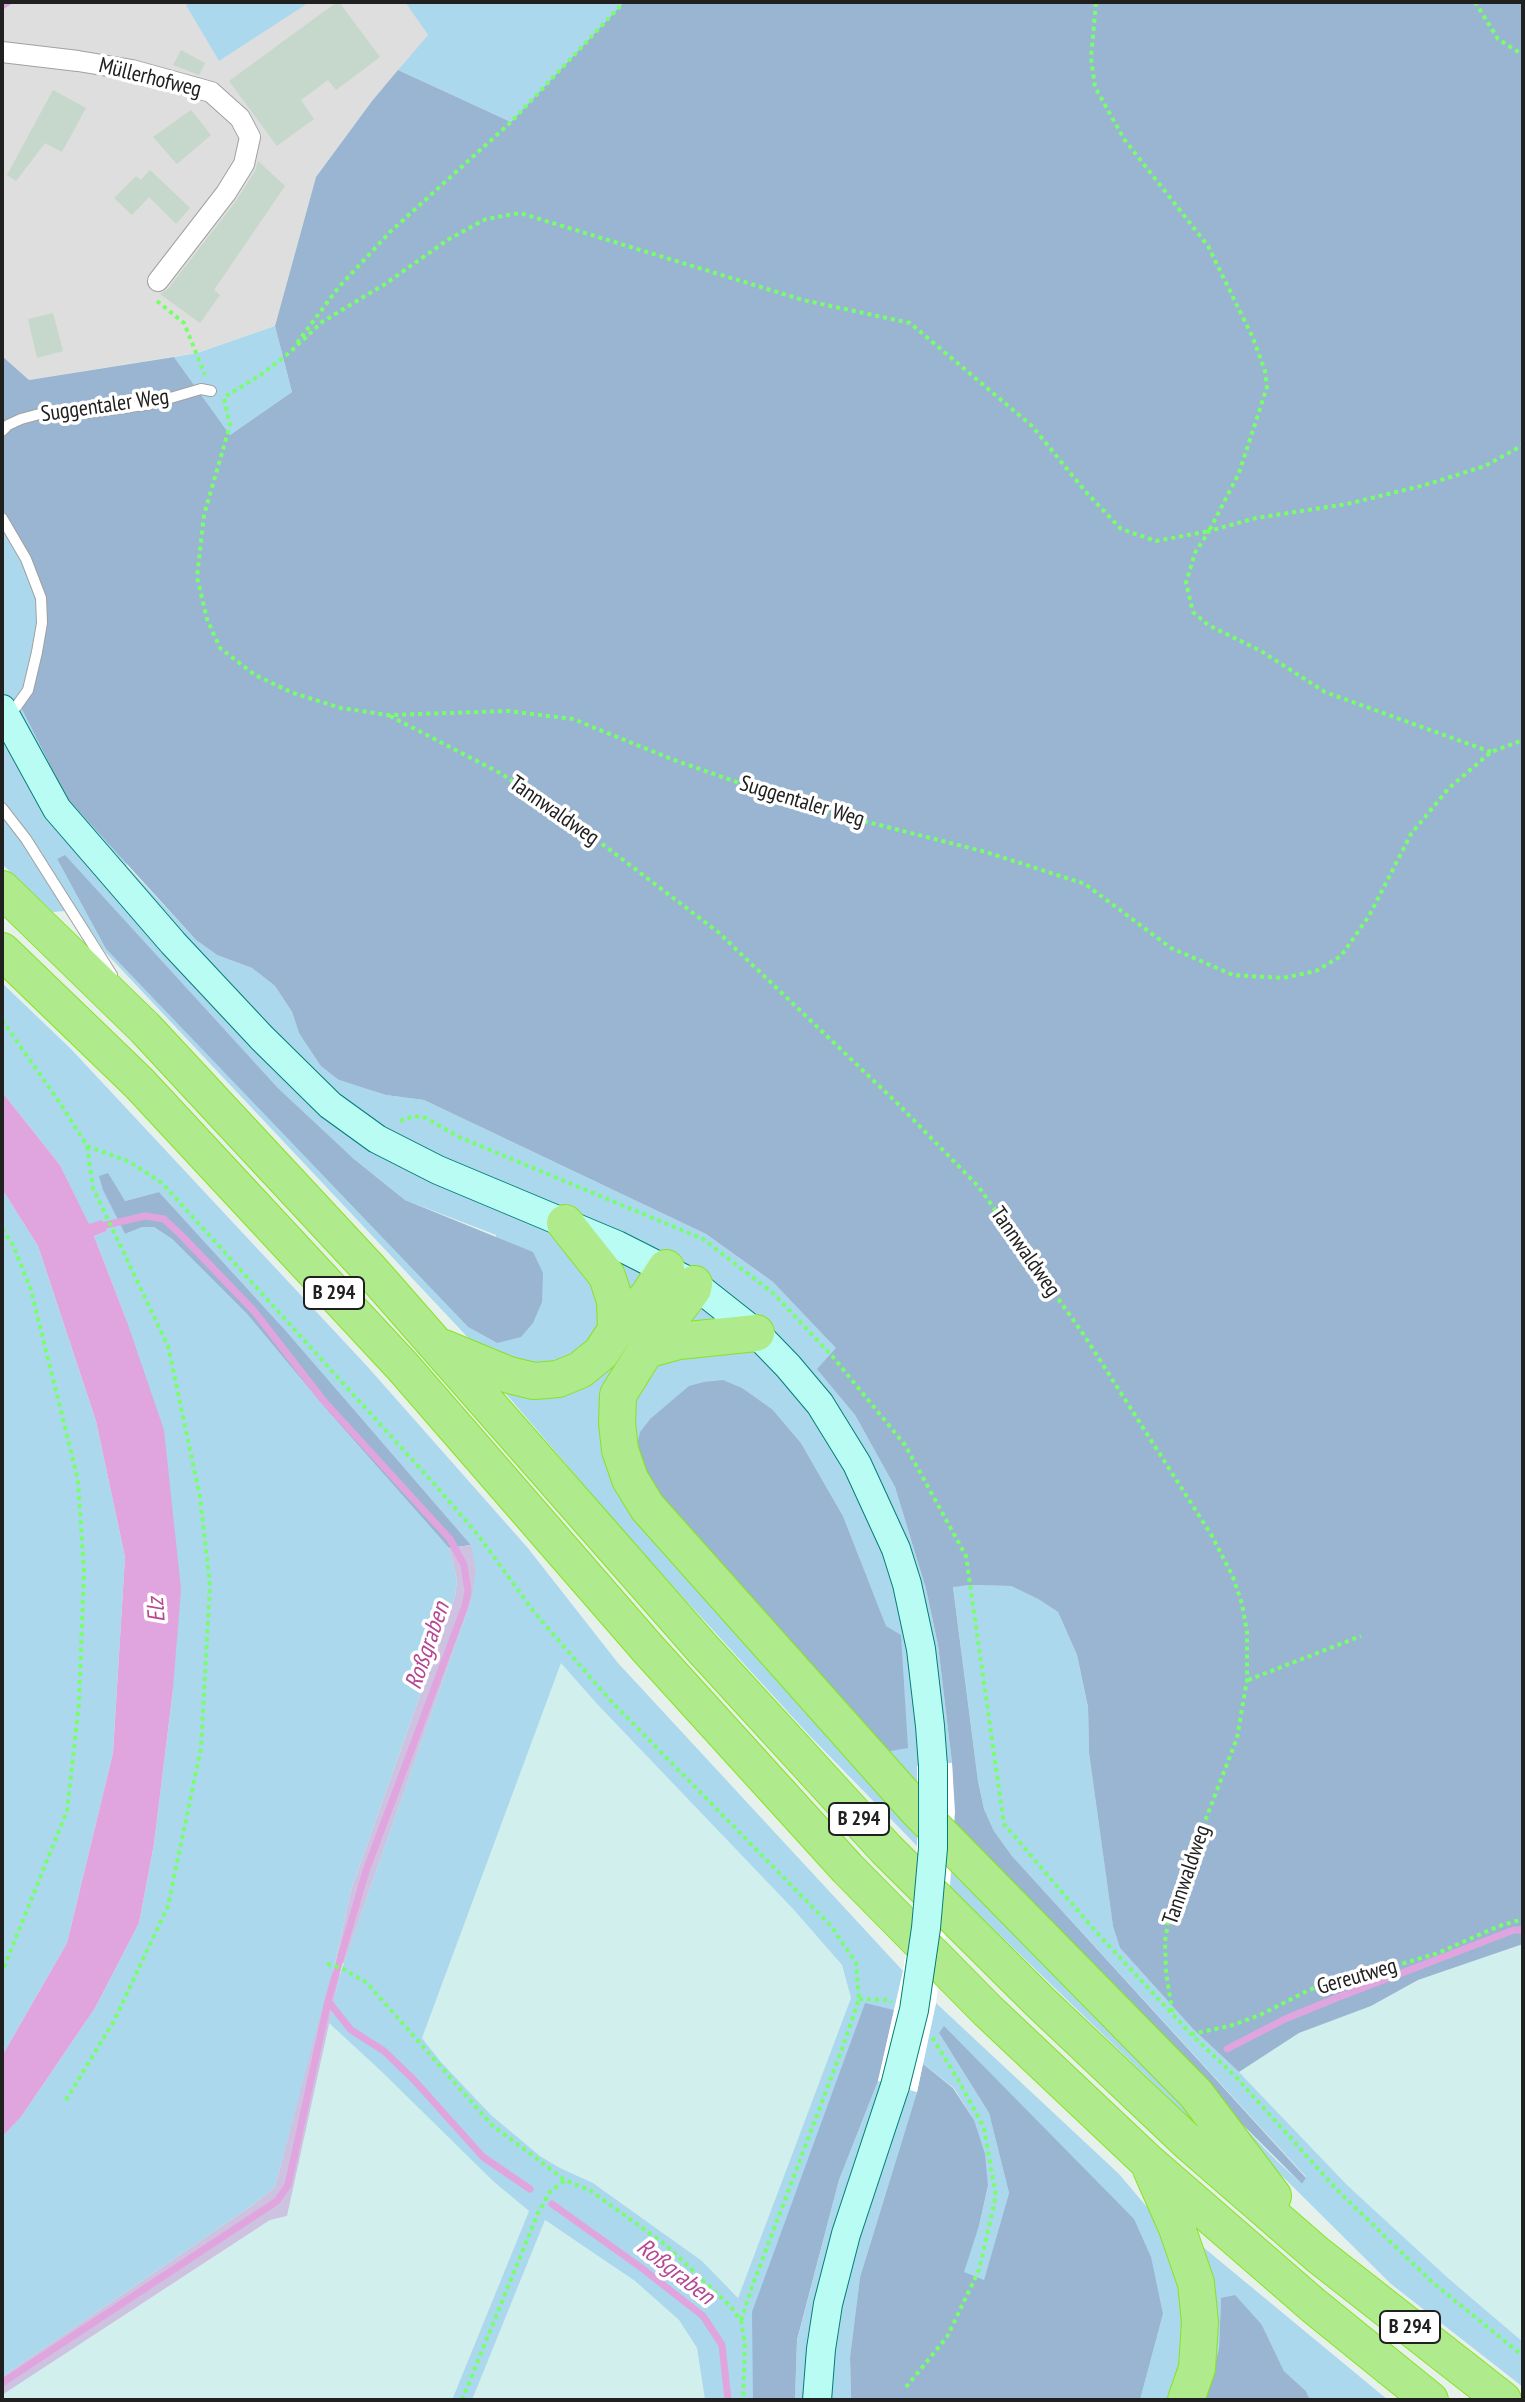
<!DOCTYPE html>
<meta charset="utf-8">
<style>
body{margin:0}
#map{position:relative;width:1525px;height:2402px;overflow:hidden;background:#e6f1ec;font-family:"PT Sans Narrow",sans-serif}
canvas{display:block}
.frame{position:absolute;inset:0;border:4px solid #202020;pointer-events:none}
</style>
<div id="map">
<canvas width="1525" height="2402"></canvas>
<div class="frame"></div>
</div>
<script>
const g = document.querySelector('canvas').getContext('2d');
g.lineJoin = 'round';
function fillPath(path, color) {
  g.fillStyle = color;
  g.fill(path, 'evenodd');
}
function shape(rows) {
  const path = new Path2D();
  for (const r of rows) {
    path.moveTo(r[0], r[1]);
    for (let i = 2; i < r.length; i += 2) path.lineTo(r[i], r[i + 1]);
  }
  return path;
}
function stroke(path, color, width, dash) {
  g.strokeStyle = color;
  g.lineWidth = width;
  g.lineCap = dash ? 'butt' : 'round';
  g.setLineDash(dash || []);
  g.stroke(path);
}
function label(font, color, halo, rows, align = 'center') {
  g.font = font + ' "PT Sans Narrow",sans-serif';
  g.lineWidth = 7;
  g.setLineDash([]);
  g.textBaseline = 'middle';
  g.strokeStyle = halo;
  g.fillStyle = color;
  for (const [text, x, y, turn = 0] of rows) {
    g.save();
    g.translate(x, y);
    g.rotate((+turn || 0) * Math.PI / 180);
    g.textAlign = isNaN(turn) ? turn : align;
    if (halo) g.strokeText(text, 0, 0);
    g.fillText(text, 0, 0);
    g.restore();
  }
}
const residential = shape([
 [2,2,191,2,187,5,219,61,310,2,405,2,428,35,372,101,316,177,275,326,196,353,29,380,2,356]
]);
const farmland = shape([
 [561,1662,598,1705,794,1910,842,1965,851,1998,738,2298,702,2261,593,2183,560,2168,540,2156,491,2115,441,2062,422,2038],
 [1523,1944,1523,2342,1448,2278,1347,2185,1239,2072,1299,2033,1371,2006,1418,1980],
 [329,2023,382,2072,494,2182,529,2211,452,2400,2,2400,2,2395,270,2220,287,2216],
 [545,2220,635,2281,679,2320,697,2348,705,2400,472,2400]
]);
const grass = shape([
 [191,2,310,2,219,61,186,5],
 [405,2,624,2,511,122,398,70,428,35],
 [275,326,292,392,230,435,174,357,197,353],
 [2,507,27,556,127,866,196,940,217,955,252,968,275,986,292,1012,299,1033,339,1080,386,1095,424,1100,706,1234,773,1282,837,1348,818,1369,855,1415,895,1487,926,1589,938,1645,952,1763,917,1766,917,1846,810,1736,636,1546,501,1388,475,1345,105,952,77,910,53,912,2,864],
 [65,856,278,1088,354,1159,405,1200,496,1235,497,1343,468,1327,106,949,57,859],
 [689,1387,773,1410,801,1443,843,1516,886,1627,651,1418],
 [2,983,71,1049,366,1365,527,1547,618,1663,903,1971,894,2010,865,2004,753,2312,753,2400,705,2400,697,2348,679,2320,635,2281,545,2220,472,2400,452,2400,529,2211,494,2182,382,2072,329,2023,340,1974,471,1600,471,1545,286,1331,159,1192,125,1201,103,1189,125,1234,142,1227,154,1227,172,1239,247,1314,328,1411,449,1548,457,1580,455,1597,351,1890,336,1960,275,2187,254,2204,2,2377,2,2137,21,2117,95,2008,139,1923,154,1844,173,1689,126,1319,94,1236,107,1231,102,1221,89,1225,60,1165,2,1092],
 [561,1663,598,1705,794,1910,842,1965,851,1998,738,2298,702,2261,593,2183,560,2168,540,2156,491,2115,441,2062,422,2038],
 [2,1189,38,1246,96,1421,125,1557,113,1753,67,1943,2,2056],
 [970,1585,1011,1586,1038,1599,1058,1612,1077,1655,1088,1707,1089,1753,1113,1925,1120,1948,1193,2029,1239,2072,1347,2185,1448,2278,1523,2342,1523,2387,1391,2284,1270,2164,1198,2126,950,1887,952,1863,1206,2088,1276,2160,1302,2184,1306,2177,1012,1856,994,1831,984,1809,978,1781,953,1586],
 [936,2003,1119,2174,1157,2219,1198,2253,1203,2247,1388,2400,1310,2400,1306,2391,1284,2371,1262,2325,1221,2299,1219,2348,1206,2400,1140,2400,1163,2314,939,2033,989,2113,1009,2193,984,2281,963,2272,979,2226,988,2187,974,2120,954,2088,923,2064],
 [878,2081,917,2092,860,2277,850,2357,851,2400,795,2400,797,2341,839,2180]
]);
const forest = shape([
 [624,2,1523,2,1523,1944,1418,1980,1371,2006,1299,2033,1239,2072,1193,2029,1120,1948,1113,1926,1089,1753,1088,1707,1077,1655,1058,1612,1038,1599,1011,1586,970,1585,953,1587,978,1781,984,1809,994,1831,1012,1856,1306,2178,1302,2184,1206,2088,954,1823,952,1763,938,1645,926,1589,895,1487,855,1415,817,1369,836,1348,773,1282,706,1234,424,1100,386,1095,370,1090,339,1080,321,1066,299,1033,292,1012,275,986,252,968,217,955,196,940,66,797,21,707,44,598,2,507,2,356,29,380,174,357,230,435,292,392,275,326,316,177,372,101,398,70,511,122],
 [65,855,278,1088,354,1159,405,1200,533,1252,543,1273,542,1302,533,1323,521,1337,497,1343,468,1327,106,949,57,859],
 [108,1173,125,1201,159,1192,286,1331,471,1545,449,1548,328,1411,247,1314,172,1239,154,1227,142,1227,125,1234,103,1190,99,1176],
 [723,1380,742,1388,773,1410,801,1443,843,1516,886,1626,901,1635,908,1748,885,1752,643,1477,638,1441,640,1432,651,1418,689,1386,704,1382],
 [865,2003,894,2010,878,2081,839,2180,797,2340,795,2400,753,2400,752,2312],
 [944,2026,1134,2219,1151,2257,1163,2314,1140,2400,851,2400,850,2357,860,2277,917,2092,923,2064,953,2088,974,2120,985,2154,988,2186,979,2226,964,2272,984,2280,1009,2193,989,2113,939,2033],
 [1235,2295,1262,2325,1284,2371,1306,2391,1310,2400,1206,2400,1219,2348,1221,2298]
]);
const wetland = shape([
 [471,1545,476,1570,471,1600,344,1963,336,1960,351,1890,455,1597,457,1580,449,1548],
 [332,1971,340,1974,287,2216,270,2220,2,2395,2,2377,254,2204,275,2187]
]);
const water = shape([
 [2,1092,60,1165,89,1224,102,1220,107,1231,94,1236,126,1319,164,1430,181,1589,173,1689,154,1844,139,1923,95,2008,21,2117,2,2137,2,2056,67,1943,113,1753,125,1557,96,1421,38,1246,2,1189]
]);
const pier = shape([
 [952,1763,955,1812,946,1930,936,2003,917,2092,878,2081,903,1971,912,1911,917,1846,917,1766]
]);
const stream = shape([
 [2,6,8,2],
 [97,1227,145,1216,164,1219,182,1236,254,1311,323,1400,450,1539,464,1565,468,1591,465,1606,366,1871,328,2001,351,2030,384,2051,414,2080,483,2157,530,2189],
 [1227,2049,1285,2019,1339,1997,1514,1930,1523,1930],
 [552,2204,643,2269,703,2316,722,2345,728,2400],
 [2,2383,277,2201,288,2185,328,2001]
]);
const building = shape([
 [337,2,339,2,380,57,336,90,328,80,301,100,314,119,277,146,229,81],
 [181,50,205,63,199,75,173,65],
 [53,90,86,108,62,152,45,143,16,181,7,175],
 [191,110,211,135,177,164,153,137],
 [258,161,285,186,214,290,220,295,200,323,160,294,168,289,236,201,255,171],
 [150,170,190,208,176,224,149,197,132,215,114,198,136,176,141,180],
 [53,313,63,351,37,358,28,319]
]);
const path = shape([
 [1475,2,1498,39,1523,55],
 [157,301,184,323,205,375],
 [297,343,338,288,390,232,511,122,624,2],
 [226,396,259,376,289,353,322,322,385,284,449,239,486,219,520,213,803,300,910,323,1032,426,1085,491,1121,529,1156,541,1209,531,1239,473,1267,387,1265,371,1253,338,1208,246,1124,139,1095,87,1091,58,1096,2],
 [224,399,230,425,204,515,197,577,207,619,220,648,255,675,293,693,341,708,388,715,508,711,573,719,674,760,808,807,986,852,1085,884,1171,948,1233,975,1283,978,1316,971,1341,956,1369,916,1411,834,1448,789,1491,752,1523,740],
 [390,716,502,774,597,840,718,932,898,1104,978,1186,1084,1335,1212,1536,1233,1577,1242,1604,1247,1632,1247,1680,1237,1738,1170,1912,1165,1941,1166,1973,1173,2015],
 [1491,752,1325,692,1261,651,1208,625,1193,612,1186,583,1195,553,1209,531,1256,518,1347,504,1425,485,1485,466,1523,445],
 [2,1020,64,1109,87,1146,130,1162,162,1183,436,1486,478,1535,534,1612,610,1700,831,1926,856,1963,859,1999,842,2049,752,2287,741,2321],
 [400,1121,414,1116,426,1118,459,1137,703,1239,773,1293,833,1357,905,1445,966,1556,1004,1824,1097,1933,1191,2034,1236,2077,1339,2192,1432,2282,1523,2356],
 [2,1229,13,1245,31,1290,78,1480,84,1573,79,1703,67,1811,2,1972],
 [1248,1680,1361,1636],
 [327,1964,342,1968,367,1983,492,2125,565,2180],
 [859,1999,889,2000,892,2002],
 [1191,2034,1230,2026,1260,2015,1309,1990,1336,1980,1378,1971,1438,1953,1499,1926,1523,1919],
 [66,2100,114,2021,168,1906,201,1748,210,1585,200,1497,168,1346,93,1188,87,1146],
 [906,2387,947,2337,979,2270,996,2196,984,2128,960,2083,932,2037],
 [462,2400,538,2213,550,2192,565,2180,591,2191,666,2245,731,2307,741,2321,745,2344,743,2400]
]);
const lane = shape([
 [2,431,8,425,21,419,47,412,77,414,123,408,150,404,201,389,211,391],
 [2,518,26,559,41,598,42,623,37,652,28,690,16,707],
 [2,808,26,839,112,975]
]);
const street = shape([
 [2,52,78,61,132,70,211,92,240,118,250,137,244,164,226,193,158,281]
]);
const secondary = shape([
 [2,709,57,809,173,943,262,1038,330,1105,377,1139,438,1170,617,1245,694,1284,756,1333,788,1366,820,1404,857,1464,896,1549,907,1584,921,1649,930,1726,933,1766],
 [817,2400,821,2349,828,2304,846,2234,895,2086]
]);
const highway = shape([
 [2,889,145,1028,373,1273,702,1648,886,1849,1040,2002,1189,2143,1318,2255,1503,2400],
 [2,951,139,1083,403,1367,649,1650,847,1868,988,2011,1147,2161,1314,2306,1430,2400],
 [565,1223,607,1276,615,1301,616,1330],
 [694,1284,693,1289,646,1350,618,1395,617,1423,620,1450,630,1479,647,1507,918,1811,1196,2094,1273,2196],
 [444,1348,509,1375,534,1381,558,1379,580,1370,601,1353,616,1330,648,1296,666,1268],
 [646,1350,679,1341,756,1333],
 [1151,2169,1177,2228,1196,2283,1200,2322,1197,2368,1186,2400]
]);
const secondaryBridge = shape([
 [895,2086,914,2010,926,1928,933,1848,933,1766]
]);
const shields = [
 [334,1293,60],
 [859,1819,60],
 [1410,2327,60]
];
const shieldNames = [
 ["B 294",334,1293],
 ["B 294",859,1819],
 ["B 294",1410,2327]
];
const streetNames = [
 ["Müllerhofweg",150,78,14],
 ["Suggentaler Weg",105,406,-8],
 ["Suggentaler Weg",802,802,17],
 ["Tannwaldweg",554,811,35],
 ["Tannwaldweg",1025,1252,55],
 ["Tannwaldweg",1187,1875,-71],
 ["Gereutweg",1357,1977,-16]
];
const waterNames = [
 ["Elz",157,1610,-94],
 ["Roßgraben",428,1646,-71],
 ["Roßgraben",675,2272,38]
];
fillPath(residential, '#dddedd');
fillPath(farmland, '#d1f0ed');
fillPath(grass, '#abd8ed');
fillPath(forest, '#9ab5d2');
fillPath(wetland, '#cdc3e0');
fillPath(water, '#e0a5de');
fillPath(pier, '#fff');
stroke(stream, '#e0a5de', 7);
fillPath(building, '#c6d8cb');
stroke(lane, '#a1a1a1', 12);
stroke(street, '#a1a1a1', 22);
stroke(secondary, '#007f74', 30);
stroke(highway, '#88e320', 38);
stroke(path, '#77ff6a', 4, [4, 4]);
stroke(lane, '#fff', 10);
stroke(street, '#fff', 20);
stroke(secondary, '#b9fcf3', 28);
stroke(highway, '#afeb8c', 36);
stroke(secondaryBridge, '#007f74', 30, []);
stroke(secondaryBridge, '#b9fcf3', 28);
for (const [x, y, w] of shields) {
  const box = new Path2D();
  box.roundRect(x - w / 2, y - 16, w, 32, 6);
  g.fillStyle = '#fff';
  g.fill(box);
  stroke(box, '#202020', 2);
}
label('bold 20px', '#202020', null, shieldNames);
label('22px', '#202020', '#fff', streetNames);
label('italic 24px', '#b54793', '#fff', waterNames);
</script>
